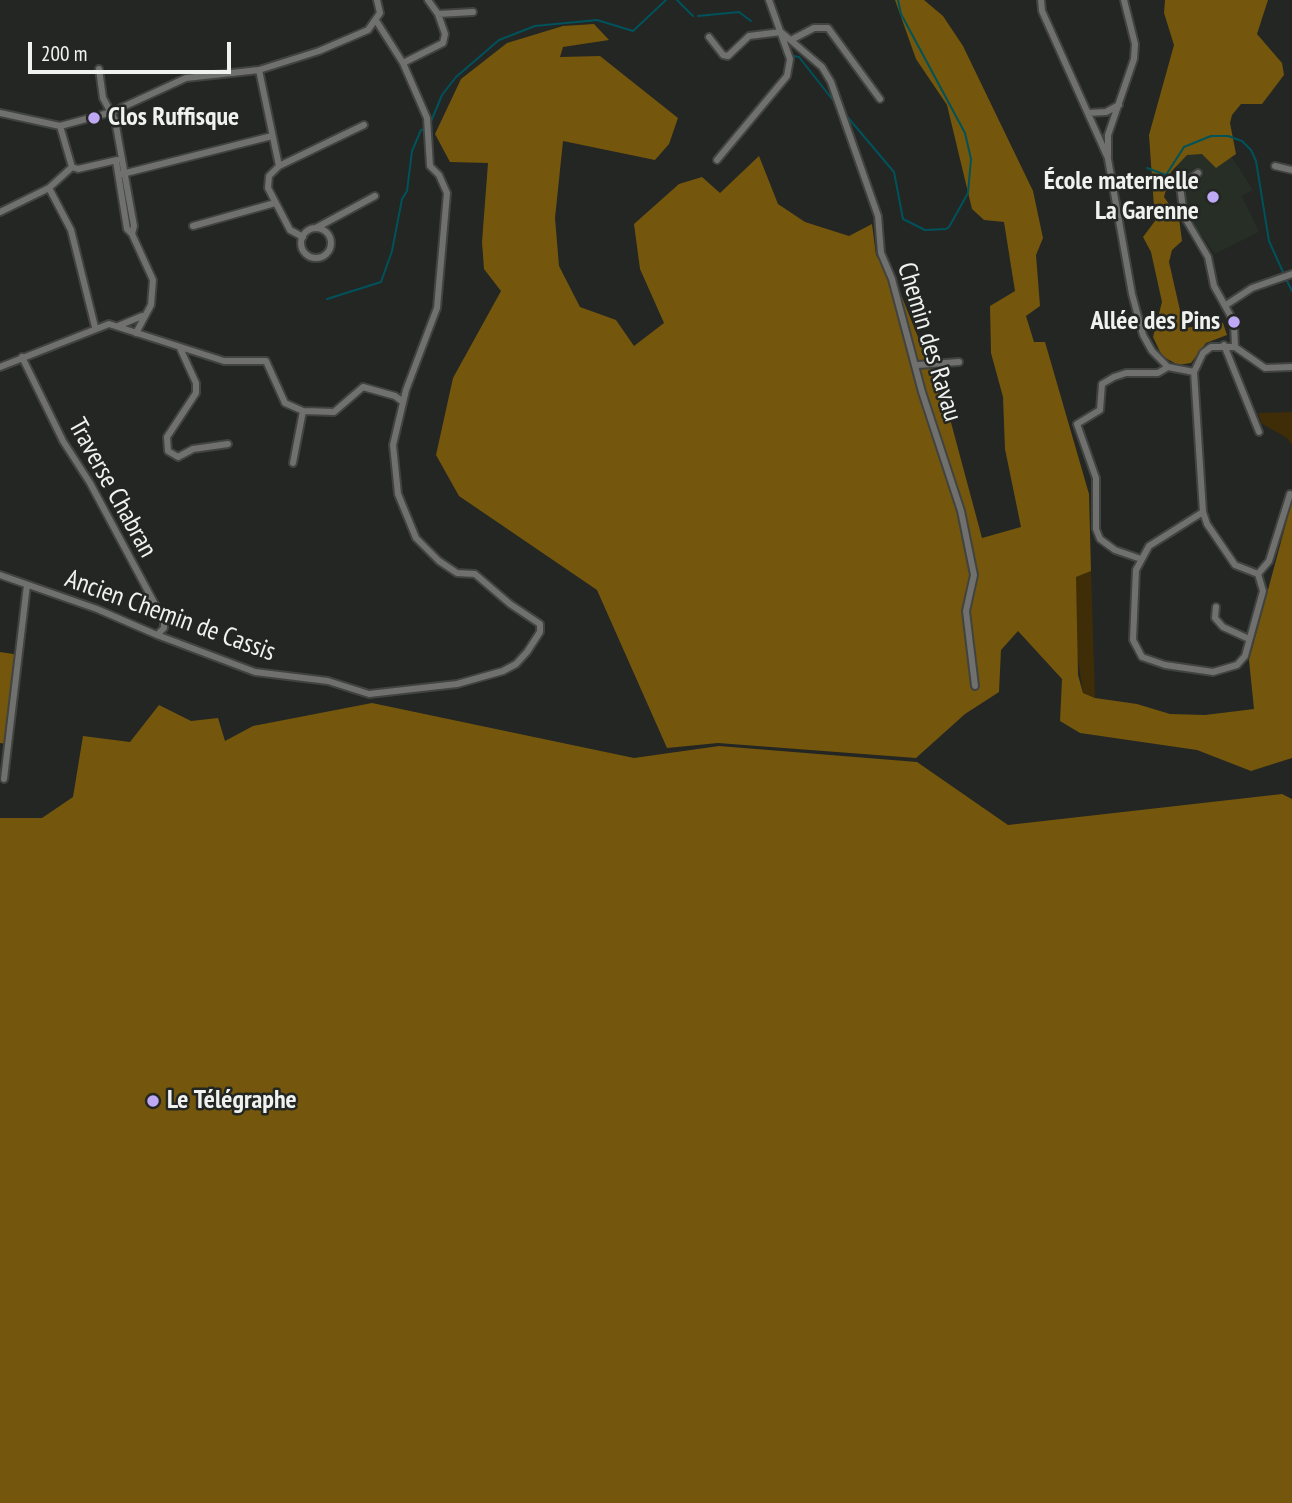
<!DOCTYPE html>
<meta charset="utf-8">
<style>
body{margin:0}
#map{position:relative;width:1292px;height:1503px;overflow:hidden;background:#232623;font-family:"PT Sans Narrow",sans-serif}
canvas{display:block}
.scale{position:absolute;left:28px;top:42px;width:203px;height:32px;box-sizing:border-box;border:4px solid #f0f2f0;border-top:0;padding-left:9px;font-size:21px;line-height:24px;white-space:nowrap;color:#f0f2f0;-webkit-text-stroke:5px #232623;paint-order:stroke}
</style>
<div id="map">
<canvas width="1292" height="1503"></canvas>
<div class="scale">200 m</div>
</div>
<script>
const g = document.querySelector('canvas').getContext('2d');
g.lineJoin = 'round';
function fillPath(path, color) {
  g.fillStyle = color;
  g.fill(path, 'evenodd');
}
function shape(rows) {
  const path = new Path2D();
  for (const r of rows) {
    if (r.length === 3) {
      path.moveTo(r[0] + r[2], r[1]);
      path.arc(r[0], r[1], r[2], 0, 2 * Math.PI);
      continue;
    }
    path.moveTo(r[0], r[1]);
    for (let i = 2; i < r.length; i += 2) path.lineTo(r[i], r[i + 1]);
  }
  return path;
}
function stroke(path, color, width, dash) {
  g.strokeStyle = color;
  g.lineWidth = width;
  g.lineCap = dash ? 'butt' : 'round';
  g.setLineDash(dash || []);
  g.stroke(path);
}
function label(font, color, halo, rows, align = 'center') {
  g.font = font + ' "PT Sans Narrow",sans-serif';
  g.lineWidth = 5;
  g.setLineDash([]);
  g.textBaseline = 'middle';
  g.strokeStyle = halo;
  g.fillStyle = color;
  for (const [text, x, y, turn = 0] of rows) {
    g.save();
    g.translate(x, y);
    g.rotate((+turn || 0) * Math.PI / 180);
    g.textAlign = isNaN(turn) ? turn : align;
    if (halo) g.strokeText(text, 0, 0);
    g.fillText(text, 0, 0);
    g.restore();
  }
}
const built = shape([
 [1221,140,1253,190,1242,196,1259,232,1215,254,1187,215,1190,208,1182,197,1178,198,1177,190,1182,181,1176,169,1179,156]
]);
const green = shape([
 [1292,412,1292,445,1287,438,1262,424,1258,413],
 [1091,571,1095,698,1083,693,1076,646,1076,577]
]);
const forest = shape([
 [895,0,924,0,943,16,963,46,1033,191,1043,238,1036,255,1040,306,1026,316,1034,342,1045,342,1089,494,1091,571,1076,577,1078,675,1083,693,1095,698,1137,704,1170,714,1205,715,1254,709,1249,660,1292,501,1292,758,1251,771,1197,750,1080,733,1060,721,1062,679,1018,631,1001,650,999,692,965,714,916,758,718,743,667,748,597,590,459,496,436,455,453,378,501,291,484,269,482,242,488,163,450,162,435,134,461,79,507,43,563,26,594,24,609,40,563,47,560,57,600,56,678,118,669,144,655,160,563,141,555,218,559,266,580,307,616,320,634,346,664,323,640,269,634,224,679,184,702,177,720,193,759,156,778,204,805,222,849,236,872,224,876,255,902,297,949,415,982,538,1021,527,1005,449,1003,397,991,353,990,306,1015,291,1004,222,984,220,972,209,947,105,916,59],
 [1165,0,1268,0,1257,34,1282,63,1284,75,1262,104,1241,104,1232,115,1230,123,1236,154,1216,168,1202,154,1187,155,1171,172,1164,197,1179,218,1182,241,1172,250,1169,262,1184,328,1223,323,1227,335,1206,343,1191,363,1178,365,1162,356,1153,337,1162,302,1151,252,1143,237,1155,221,1149,135,1174,45,1164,13],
 [0,652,20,655,7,744,0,743],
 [372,703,634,758,719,746,917,762,1008,825,1282,794,1292,799,1292,1503,0,1503,0,818,42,818,73,797,83,736,130,742,159,705,191,721,218,718,225,741,253,726]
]);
const stream = shape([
 [677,0,693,16],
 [698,16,739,12,751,21],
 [794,56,799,57,836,104,838,113],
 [845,114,894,172,903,219,925,230,946,229,949,227,968,193,971,159,965,133,901,14,898,0],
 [430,124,442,95,456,77,499,40,535,26,597,20,633,31,666,0],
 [1147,168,1166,175,1184,147,1211,136,1228,136,1242,141,1251,150,1256,161,1269,241,1283,272],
 [1287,281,1292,291],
 [327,299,381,282,392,251,402,199,407,191,412,151,421,130,425,129],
 [35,357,70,343]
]);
const minor = shape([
 [1041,0,1042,11,1107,156],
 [1124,0,1135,44,1134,59,1108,135,1108,159,1132,294,1143,335,1152,351,1168,367,1194,372],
 [438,14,473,12],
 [709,37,723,55,728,56,749,36,781,32,822,67,831,82,878,216,881,253,892,279,922,392,961,511,974,575,966,611,975,686],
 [791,40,814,28,828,28,880,99],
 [403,63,443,43,445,34,438,14,428,0],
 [99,69,103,98,115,120,134,226,132,234,127,229,116,161],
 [259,70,279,166,269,176,268,188,290,230,303,237],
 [0,113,60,126,112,112,186,78,259,70,319,51,368,30,380,13,377,0],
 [1088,113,1106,112,1119,105],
 [60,126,72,167],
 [717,160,787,76,790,59,769,0],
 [279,166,364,125],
 [1275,166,1292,170],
 [72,167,78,169,117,160],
 [1198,173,1180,186,1184,216,1208,257,1214,286,1234,322,1235,347],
 [122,174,272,136],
 [49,188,71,230,95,327],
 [0,212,49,188,72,167],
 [193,226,275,203],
 [316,228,375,196],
 [316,243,15],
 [132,234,153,280,151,305,136,333],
 [1226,305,1252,288,1292,274],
 [118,326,142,316],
 [1224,345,1259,432],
 [1235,347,1211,347,1203,353,1194,372,1203,512,1207,524,1235,565,1258,574],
 [1235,347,1265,368,1292,367],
 [180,348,196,383,196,393,167,437,168,451,178,457,193,449,228,444],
 [22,357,63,441,90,483,164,621,164,628,157,635],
 [917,365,959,362],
 [0,367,109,324,224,361,266,361,285,403,303,411,334,412,363,387,395,396,403,402],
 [293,463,303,411],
 [1203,512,1149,546,1136,570,1133,640,1142,657,1165,665,1213,672,1237,665,1245,656,1263,591,1258,574],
 [1141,559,1115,550,1100,539,1096,529,1096,478,1077,424,1100,410,1102,384,1114,377,1126,373,1158,373,1168,367],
 [1258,574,1269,561,1290,494],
 [0,575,97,609,157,635,255,672,328,681,369,694,457,684,503,671,516,664,527,652,540,632,540,624,510,604,475,574,457,573,439,561,416,538,398,494,393,445,406,390,437,308,447,193,439,175,430,166,427,118,403,63,377,22],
 [1216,607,1215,618,1223,627,1249,639],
 [4,779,27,585]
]);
const markers = [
 [94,118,7,"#bfa9f4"],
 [1213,197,7,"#bfa9f4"],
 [1234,322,7,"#bfa9f4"],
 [153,1101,7,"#bfa9f4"]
];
const poiNames = [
 ["Clos Ruffisque",108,118],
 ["École maternelle",1199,182,"right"],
 ["La Garenne",1199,212,"right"],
 ["Allée des Pins",1220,322,"right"],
 ["Le Télégraphe",167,1101]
];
const streetNames = [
 ["Chemin des Ravau",929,342,73],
 ["Traverse Chabran",112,488,61],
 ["Ancien Chemin de Cassis",170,616,20]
];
fillPath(built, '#262e26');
fillPath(green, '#3e2d06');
fillPath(forest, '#74570c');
stroke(stream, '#00525b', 2);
stroke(minor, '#404340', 10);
stroke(minor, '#70706e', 6);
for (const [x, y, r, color] of markers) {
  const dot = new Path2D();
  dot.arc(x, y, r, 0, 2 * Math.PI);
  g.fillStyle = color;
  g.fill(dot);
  stroke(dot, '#232623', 2.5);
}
label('bold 26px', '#f0f2f0', '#232623', poiNames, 'left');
label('26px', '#f0f2f0', '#232623', streetNames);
</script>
